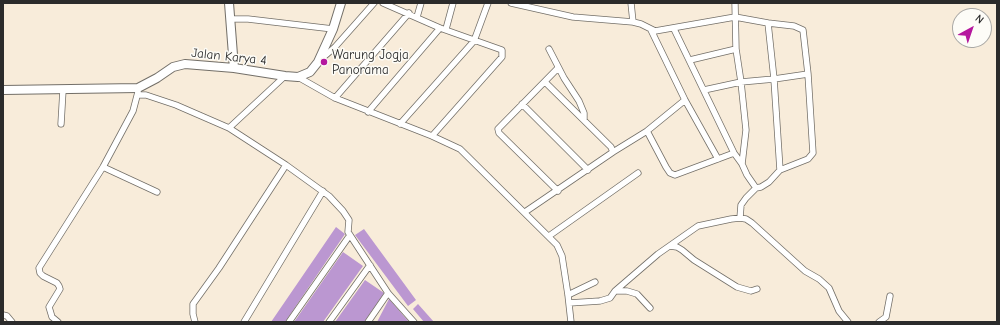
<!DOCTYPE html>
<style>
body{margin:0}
#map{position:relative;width:1000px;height:325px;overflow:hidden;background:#f8ecda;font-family:"Comic Neue",sans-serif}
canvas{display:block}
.frame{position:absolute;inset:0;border:4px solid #2b2b2b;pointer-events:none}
.north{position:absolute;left:952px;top:8px;width:40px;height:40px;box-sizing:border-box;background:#fdfcf7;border:1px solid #a9a8a5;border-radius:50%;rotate:40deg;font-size:11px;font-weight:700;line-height:16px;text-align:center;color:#2b2b2b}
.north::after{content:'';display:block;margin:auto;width:14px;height:18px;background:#b5179e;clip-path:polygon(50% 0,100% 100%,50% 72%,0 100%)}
</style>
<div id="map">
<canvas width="1000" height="325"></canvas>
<div class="frame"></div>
<div class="north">N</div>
</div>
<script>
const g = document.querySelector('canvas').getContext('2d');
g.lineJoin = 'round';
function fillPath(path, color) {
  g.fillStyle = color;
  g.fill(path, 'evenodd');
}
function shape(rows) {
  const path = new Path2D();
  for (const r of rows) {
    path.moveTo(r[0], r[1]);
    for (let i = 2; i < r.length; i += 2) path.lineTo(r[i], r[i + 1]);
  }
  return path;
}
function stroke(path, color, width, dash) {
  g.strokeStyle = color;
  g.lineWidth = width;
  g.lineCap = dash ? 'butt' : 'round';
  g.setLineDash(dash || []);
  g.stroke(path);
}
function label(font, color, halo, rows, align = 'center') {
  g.font = font + ' "Comic Neue",sans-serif';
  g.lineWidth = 3;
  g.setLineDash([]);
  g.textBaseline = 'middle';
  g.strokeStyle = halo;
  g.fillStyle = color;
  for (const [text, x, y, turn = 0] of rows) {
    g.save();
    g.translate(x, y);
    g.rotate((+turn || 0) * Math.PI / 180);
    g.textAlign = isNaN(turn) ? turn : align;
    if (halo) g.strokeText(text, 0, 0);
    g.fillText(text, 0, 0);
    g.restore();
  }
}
const building = shape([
 [336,227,345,234,285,322,271,322],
 [364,229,416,300,408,306,355,235],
 [343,252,363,266,323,322,294,322],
 [365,280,384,293,364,322,335,322],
 [389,299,409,322,377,322],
 [418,304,434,322,424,322,413,309]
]);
const street = shape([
 [383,3,440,28,502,50,502,57,432,136],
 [511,3,573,17,633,22,631,3],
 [735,3,736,49,741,82,746,130,742,164],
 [417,17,421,3],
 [231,19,248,19,333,29],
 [633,22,641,24,655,31,735,17,768,23,774,79,741,82,704,90],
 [446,29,453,3],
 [674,29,734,153,742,164,747,175,756,188,761,187,769,182,780,170,808,159,813,153,808,74,803,30,794,26,768,23],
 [651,30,685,100,718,159],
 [549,49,564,78,579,101,584,113,584,120],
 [320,60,335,47,374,3],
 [690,60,736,49],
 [298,77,335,98,432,136,460,149,557,245,562,256,568,295,571,322],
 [138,95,146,95,176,105,229,128,286,165,329,196,343,211,349,220,348,232,388,293,414,322],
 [335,98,409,13],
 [522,104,588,170],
 [368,112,440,28],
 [61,124,63,90],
 [400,124,474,41,488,3],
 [229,128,285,76],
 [647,131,666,167,670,173,675,175,734,153],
 [613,152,647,131,685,100],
 [103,167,157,192],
 [780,170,774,79,808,74],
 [558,191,499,133,498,129,558,68],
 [525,212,613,152,611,147,545,82],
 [740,218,741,205,746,198,756,188],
 [549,236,638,173],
 [670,246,677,247,682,250,694,260,737,287,751,291,757,289],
 [615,291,658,254,698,226,731,219,740,218,746,219,752,223,805,271,819,279,829,288,839,311,848,322],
 [568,295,595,282],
 [569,303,600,301,610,298,615,291,627,291,637,294,650,308],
 [3,315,7,316,12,322],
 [58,322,52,317,49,307,60,289,59,286,57,283,43,276,40,273,39,268,103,167,133,111,138,92],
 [195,322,193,314,193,304,219,268,286,165],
 [244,322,323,191],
 [289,322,350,235],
 [329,322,370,265],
 [368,322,388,293],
 [879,322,886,317,890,296]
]);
const secondary = shape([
 [229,3,234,68],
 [3,90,138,88,157,78,173,67,185,64,234,68,285,76,298,77,310,72,318,62,333,29,341,3]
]);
const markers = [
 [324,62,4,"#b5179e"]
];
const poiNames = [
 ["Warung Jogja",332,55],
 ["Panorama",332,70]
];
const streetNames = [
 ["Jalan Karya 4",229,57,6]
];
fillPath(building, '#bb97d1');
stroke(street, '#736f68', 7);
stroke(secondary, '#736f68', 10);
stroke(street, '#fff', 5.5);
stroke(secondary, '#fff', 8);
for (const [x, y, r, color] of markers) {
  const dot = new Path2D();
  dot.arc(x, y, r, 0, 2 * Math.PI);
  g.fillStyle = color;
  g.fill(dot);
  stroke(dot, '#fdfcf7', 1.5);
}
label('13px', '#2b2b2b', '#fdfcf7', poiNames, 'left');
label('13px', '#2b2b2b', '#fdfcf7', streetNames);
</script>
